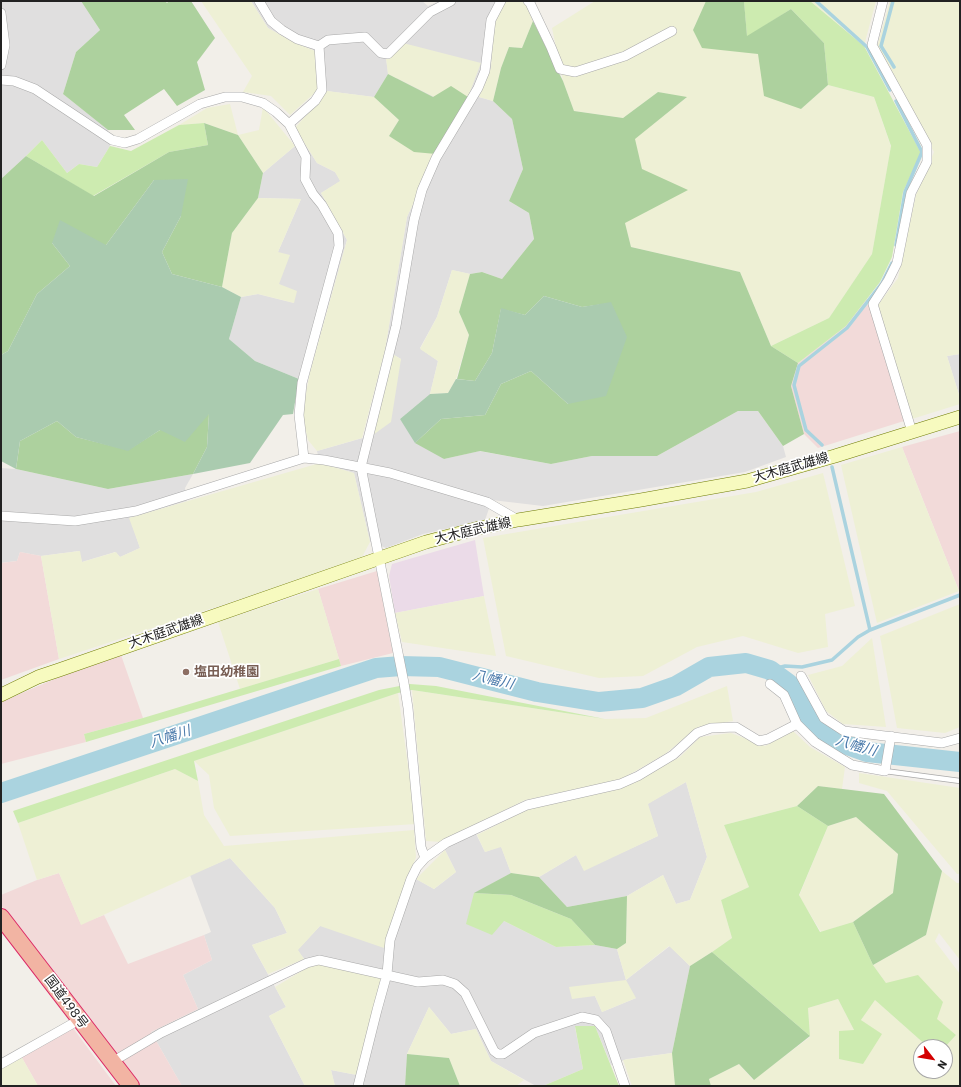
<!DOCTYPE html>
<meta charset="utf-8">
<style>
body{margin:0}
#map{position:relative;width:961px;height:1087px;overflow:hidden;background:#f2efe9;font-family:"IBM Plex Sans",sans-serif}
canvas{display:block}
.frame{position:absolute;inset:0;border:2px solid #222;pointer-events:none}
.north{position:absolute;left:913px;top:1039px;width:40px;height:40px;box-sizing:border-box;background:#fff;border:1px solid #a7a7a7;border-radius:50%;rotate:121deg;font-size:11px;font-weight:700;line-height:16px;text-align:center;color:#222}
.north::after{content:'';display:block;margin:auto;width:14px;height:18px;background:#d40000;clip-path:polygon(50% 0,100% 100%,50% 72%,0 100%)}
</style>
<div id="map">
<canvas width="961" height="1087"></canvas>
<div class="frame"></div>
<div class="north">N</div>
</div>
<script>
const g = document.querySelector('canvas').getContext('2d');
g.lineJoin = 'round';
function fillPath(path, color) {
  g.fillStyle = color;
  g.fill(path, 'evenodd');
}
function shape(rows) {
  const path = new Path2D();
  for (const r of rows) {
    path.moveTo(r[0], r[1]);
    for (let i = 2; i < r.length; i += 2) path.lineTo(r[i], r[i + 1]);
  }
  return path;
}
function stroke(path, color, width, dash) {
  g.strokeStyle = color;
  g.lineWidth = width;
  g.lineCap = dash ? 'butt' : 'round';
  g.setLineDash(dash || []);
  g.stroke(path);
}
function label(font, color, halo, rows, align = 'center') {
  g.font = font + ' "IBM Plex Sans","Noto Sans JP",sans-serif';
  g.lineWidth = 3.5;
  g.setLineDash([]);
  g.textBaseline = 'middle';
  g.strokeStyle = halo;
  g.fillStyle = color;
  for (const [text, x, y, turn = 0] of rows) {
    g.save();
    g.translate(x, y);
    g.rotate((+turn || 0) * Math.PI / 180);
    g.textAlign = isNaN(turn) ? turn : align;
    if (halo) g.strokeText(text, 0, 0);
    g.fillText(text, 0, 0);
    g.restore();
  }
}
const residential = shape([
 [1,1,81,1,100,30,76,52,63,94,108,130,110,146,97,167,79,164,67,173,42,140,26,156,1,179],
 [251,1,422,1,428,6,439,1,505,1,494,21,491,69,479,97,493,101,512,119,523,169,509,201,529,213,534,239,502,279,482,272,470,274,452,270,437,317,420,348,438,361,430,394,400,419,444,459,479,451,551,464,592,456,657,456,738,411,758,411,783,446,786,457,745,472,543,506,492,500,485,520,423,534,386,548,370,542,354,473,320,463,317,451,373,435,401,359,385,350,407,217,436,154,386,58,388,74,374,97,318,90,315,51,293,42,268,28],
 [305,144,317,163,335,172,341,181,321,193,347,240,310,372,299,379,255,361,229,339,241,297,258,294,294,303,279,284,278,252,301,199,258,198,263,173,295,146],
 [960,354,960,398,947,356],
 [1,468,16,469,108,489,193,474,185,488,187,501,130,518,140,548,120,557,115,552,82,562,79,551,41,556,20,552,17,561,1,563],
 [686,782,707,857,690,900,676,904,663,875,627,896,567,907,539,877,576,855,584,870,658,836,647,804],
 [472,826,485,852,501,846,511,873,475,893,504,921,556,947,595,945,617,949,626,980,670,946,690,966,672,1053,627,1059,611,1065,595,1026,575,1027,583,1069,543,1086,536,1086,491,1061,476,1029,451,1034,429,1007,407,1054,405,1086,335,1086,331,1070,357,1075,310,966,297,950,320,926,409,875,434,889,456,872,441,842],
 [595,996,636,998,602,1012],
 [230,858,275,908,287,933,252,945,286,1007,269,1016,305,1086,182,1086,151,1032,198,1009,183,975,212,960,204,935,211,932,190,875]
]);
const commercial = shape([
 [867,299,904,421,818,448,804,434,791,386,798,363,846,326],
 [960,431,960,591,959,591,902,447],
 [20,552,41,556,59,659,1,680,1,563,17,561],
 [377,571,393,653,341,666,318,589],
 [121,655,143,718,84,734,86,742,1,764,1,702,64,675],
 [59,873,81,924,104,915,128,964,204,935,212,960,183,975,198,1009,151,1032,182,1086,138,1086,1,905,1,895,37,880],
 [73,1028,116,1086,38,1086,21,1056]
]);
const industrial = shape([
 [475,540,484,596,395,613,389,576,392,564]
]);
const farmland = shape([
 [201,1,251,1,268,28,293,42,315,51,318,90,290,115,271,96,243,92,252,76],
 [505,1,521,1,526,4,533,21,522,48,509,47,501,68,493,101,479,97,491,68,494,21],
 [595,1,706,1,693,30,758,54,801,109,828,85,874,97,891,147,872,254,829,318,771,346,740,272,631,247,625,223,642,169,634,139,686,98,658,92,623,118,574,111,563,81,552,28],
 [810,1,876,1,864,46],
 [890,1,960,1,960,354,947,356,960,398,960,404,912,419,878,305,898,278,916,195,934,152,877,47],
 [403,43,481,63,468,97,434,97,388,74,386,58],
 [327,91,374,97,399,120,389,136,436,154,407,217,385,350,362,438,317,451,308,440,302,415,310,372,347,240,321,193,340,181,335,172,317,163,295,128],
 [230,104,238,135,259,130,263,107,295,146,263,173,238,135,204,123,179,125,207,108],
 [258,198,301,199,278,252,290,255,279,284,297,291,294,303,258,294,241,297,222,287,232,233],
 [452,270,470,274,459,312,469,335,456,379,448,393,430,394,438,361,420,349,437,317],
 [394,355,401,359,391,422,373,435],
 [902,447,959,591,877,623,841,465],
 [320,463,354,473,370,542,361,559,59,659,41,556,80,551,82,562,116,552,120,557,140,548,129,518],
 [823,473,855,606,825,614,828,647,798,653,743,636,697,647,643,676,599,678,506,656,483,538,756,492],
 [318,589,339,659,240,689,218,622],
 [484,596,496,656,402,642,395,613],
 [960,604,960,727,945,733,897,728,880,636],
 [872,638,886,727,843,724,826,711,808,675,842,666],
 [727,686,733,721,698,727,665,754,620,780,525,800,441,842,426,841,412,690,605,719,646,718],
 [398,693,416,824,230,836,214,808,209,775,194,761],
 [793,731,810,747,845,767,842,789,818,786,797,806,724,825,749,887,721,900,732,938,712,952,690,966,669,946,626,980,636,998,602,1012,595,996,572,999,569,987,626,980,617,949,626,943,627,896,663,875,676,904,690,900,707,857,686,782,648,804,658,836,584,871,576,855,539,877,511,873,501,847,485,852,477,835,530,808,623,787,680,757,700,737,731,733,765,746],
 [175,769,198,781,204,815,224,846,414,830,416,857,384,948,320,926,298,950,304,959,268,974,252,945,287,933,275,908,230,858,81,925,59,873,37,880,18,823],
 [859,773,960,788,960,874,957,874,887,791,859,783],
 [856,817,898,854,893,893,853,922,821,932,799,896,828,826],
 [445,850,456,872,434,889,416,879],
 [942,871,957,883,960,883,960,960,939,933,935,941,960,974,960,1086,711,1086,709,1079,739,1064,753,1080,810,1037,808,1008,838,999,854,1030,882,1035,861,1020,875,1000,928,1047,921,1047,921,1071,945,1071,945,1047,956,1035,886,983,873,965,926,935],
 [322,964,383,976,357,1075,331,1070,335,1086,305,1086,269,1016,286,1007,275,987,310,966],
 [429,1007,451,1034,476,1029,491,1061,524,1080,516,1086,460,1086,449,1058,407,1054],
 [672,1053,675,1086,632,1086,623,1060],
 [21,1056,38,1086,1,1086,1,1067]
]);
const grass = shape([
 [744,1,810,1,864,46,921,153,903,192,892,257,880,282,846,326,798,363,771,346,829,318,872,254,891,146,874,97,828,85,824,43,791,9,747,37],
 [204,123,208,145,169,152,93,196,26,156,42,140,67,173,79,164,97,167,110,146,131,151,179,125],
 [339,659,341,666,86,742,84,734,143,718],
 [410,684,436,686,605,719,412,690,398,693,194,761,198,781,175,769,18,823,13,811,379,690],
 [797,806,828,826,799,895,820,932,853,922,873,965,886,983,918,975,943,1002,937,1019,956,1035,945,1047,928,1047,875,1000,861,1020,882,1034,863,1064,839,1059,839,1031,854,1030,838,999,808,1008,810,1036,712,952,732,938,721,900,749,887,724,825],
 [474,893,511,895,571,919,595,945,556,947,504,921,492,935,466,924],
 [575,1026,595,1026,619,1086,543,1086,583,1069]
]);
const forest = shape([
 [81,1,165,1,167,3,169,1,191,1,215,38,197,62,205,90,177,106,164,89,124,115,135,130,108,130,63,94,76,52,100,30],
 [706,1,744,1,747,36,791,9,824,43,828,85,801,109,764,96,758,54,702,48,693,30],
 [533,21,563,81,574,111,623,118,658,92,687,97,635,139,642,169,688,190,625,223,631,247,740,272,771,346,798,363,791,386,804,434,783,446,758,411,738,411,657,456,592,456,551,464,480,451,444,459,415,443,441,419,485,415,501,384,531,371,568,404,611,303,582,307,544,296,525,315,501,309,492,353,475,381,457,379,469,335,459,312,470,274,482,272,502,279,534,239,529,213,509,201,523,169,512,119,493,101,501,68,509,47,522,48],
 [388,74,433,97,451,86,468,97,436,154,414,152,389,136,399,120,374,97],
 [204,123,238,135,263,173,258,198,232,233,222,287,172,274,162,252,181,216,154,180,106,245,52,243,70,266,37,294,8,351,1,355,1,179,26,156,94,196,169,152,208,145],
 [209,414,207,447,193,474,108,489,16,469,20,441,57,421,76,437,128,450,160,430],
 [818,786,884,794,942,871,926,935,873,965,853,922,893,893,898,854,856,817,828,826,797,806],
 [511,873,539,877,567,907,627,896,626,943,617,949,595,945,571,919,511,895,474,893],
 [712,952,810,1036,754,1080,739,1064,709,1079,711,1086,675,1086,672,1053,690,966],
 [407,1054,449,1058,460,1086,405,1086]
]);
const cemetery = shape([
 [188,179,181,216,162,252,172,274,222,287,241,297,229,339,255,361,299,379,293,414,283,415,250,463,193,474,207,447,209,414,185,442,160,430,128,451,76,437,57,421,20,441,16,469,1,461,1,355,8,351,37,294,70,266,52,243,60,220,106,245,154,180],
 [544,296,582,307,611,302,627,337,606,396,568,404,531,371,501,384,485,415,441,419,415,443,400,419,430,394,448,393,456,379,475,381,492,353,501,308,525,315]
]);
const stream = shape([
 [816,1,867,47,890,90],
 [893,1,881,46,894,67],
 [896,101,922,152,905,192,896,245],
 [822,445,806,430,794,385,799,366,847,328,882,283,892,263],
 [832,467,870,630],
 [770,670,785,666,802,667,832,660,858,637,870,630,960,595]
]);
const river = shape([
 [1,793,376,668,401,666,439,667,537,692,599,702,642,698,676,686,709,667,746,663,770,670,789,684,813,722,828,738,867,752,960,762]
]);
const service = shape([
 [885,771,960,781]
]);
const minor = shape([
 [259,1,271,21,282,30,297,39,319,46],
 [528,1,530,3,551,47,560,69,575,72,625,56,672,31],
 [883,1,872,45,927,145,927,162,911,193,897,263,888,281,873,304,912,432],
 [1,13,5,45,1,65],
 [319,46,328,40,365,37,381,53,388,54,430,12,451,1],
 [1,80,14,81,35,89,112,140,125,143,138,139,200,104,225,97,242,97,263,103,276,112,289,124,306,157,305,179,313,194,322,205,338,233,339,246,302,383,299,415,304,458],
 [289,124,315,101,322,90,319,46],
 [1,516,75,521,136,511,304,458,324,460,390,473,487,502,518,520],
 [801,676,824,718,844,731,942,743,960,738],
 [770,684,784,695,797,724,815,742,852,765,885,771,891,736],
 [425,858,421,847,408,708,404,683,361,467,396,326,414,220,422,190,436,158,478,88,485,71,491,20,501,1],
 [112,1062,161,1033,307,963,319,960,418,982,443,980,455,984,465,993,494,1051,498,1054,503,1054,534,1033,582,1017,596,1020,606,1031,625,1086],
 [1,1064,79,1020],
 [358,1086,377,1010,387,974,390,940,411,879,417,867,425,858,446,843,527,805,620,784,638,776,673,755,697,733,711,728,736,727,759,741,768,739,797,724]
]);
const secondary = shape([
 [1,695,38,677,59,670,426,542,479,528,518,520,641,500,747,481,835,456,960,417]
]);
const trunk = shape([
 [1,917,131,1086]
]);
const markers = [
 [186,672,4,"#8d6e63"]
];
const streetNames = [
 ["大木庭武雄線",791,468,-16],
 ["大木庭武雄線",473,531,-13],
 ["大木庭武雄線",166,632,-19],
 ["国道498号",66,1002,53]
];
const educationNames = [
 ["塩田幼稚園",194,672]
];
const waterNames = [
 ["八幡川",493,680,14],
 ["八幡川",170,737,-18],
 ["八幡川",856,746,16]
];
fillPath(residential, '#e0dfdf');
fillPath(commercial, '#f2dad9');
fillPath(industrial, '#ebdbe8');
fillPath(farmland, '#eef0d5');
fillPath(grass, '#cdebb0');
fillPath(forest, '#add19e');
fillPath(cemetery, '#aacbaf');
stroke(stream, '#aad3df', 3.5);
stroke(river, '#aad3df', 20);
stroke(service, '#a9a9a9', 6);
stroke(minor, '#a9a9a9', 10);
stroke(secondary, '#707d05', 14);
stroke(trunk, '#dc2a67', 18);
stroke(service, '#fff', 4.5);
stroke(minor, '#fff', 9);
stroke(secondary, '#f7fabf', 13);
stroke(trunk, '#f2b4a3', 16);
for (const [x, y, r, color] of markers) {
  const dot = new Path2D();
  dot.arc(x, y, r, 0, 2 * Math.PI);
  g.fillStyle = color;
  g.fill(dot);
  stroke(dot, '#fff', 1.5);
}
label('13px', '#222', '#fff', streetNames);
label('bold 13px', '#785e54', '#fff', educationNames, 'left');
label('italic 14px', '#4a7aab', '#fff', waterNames);
</script>
